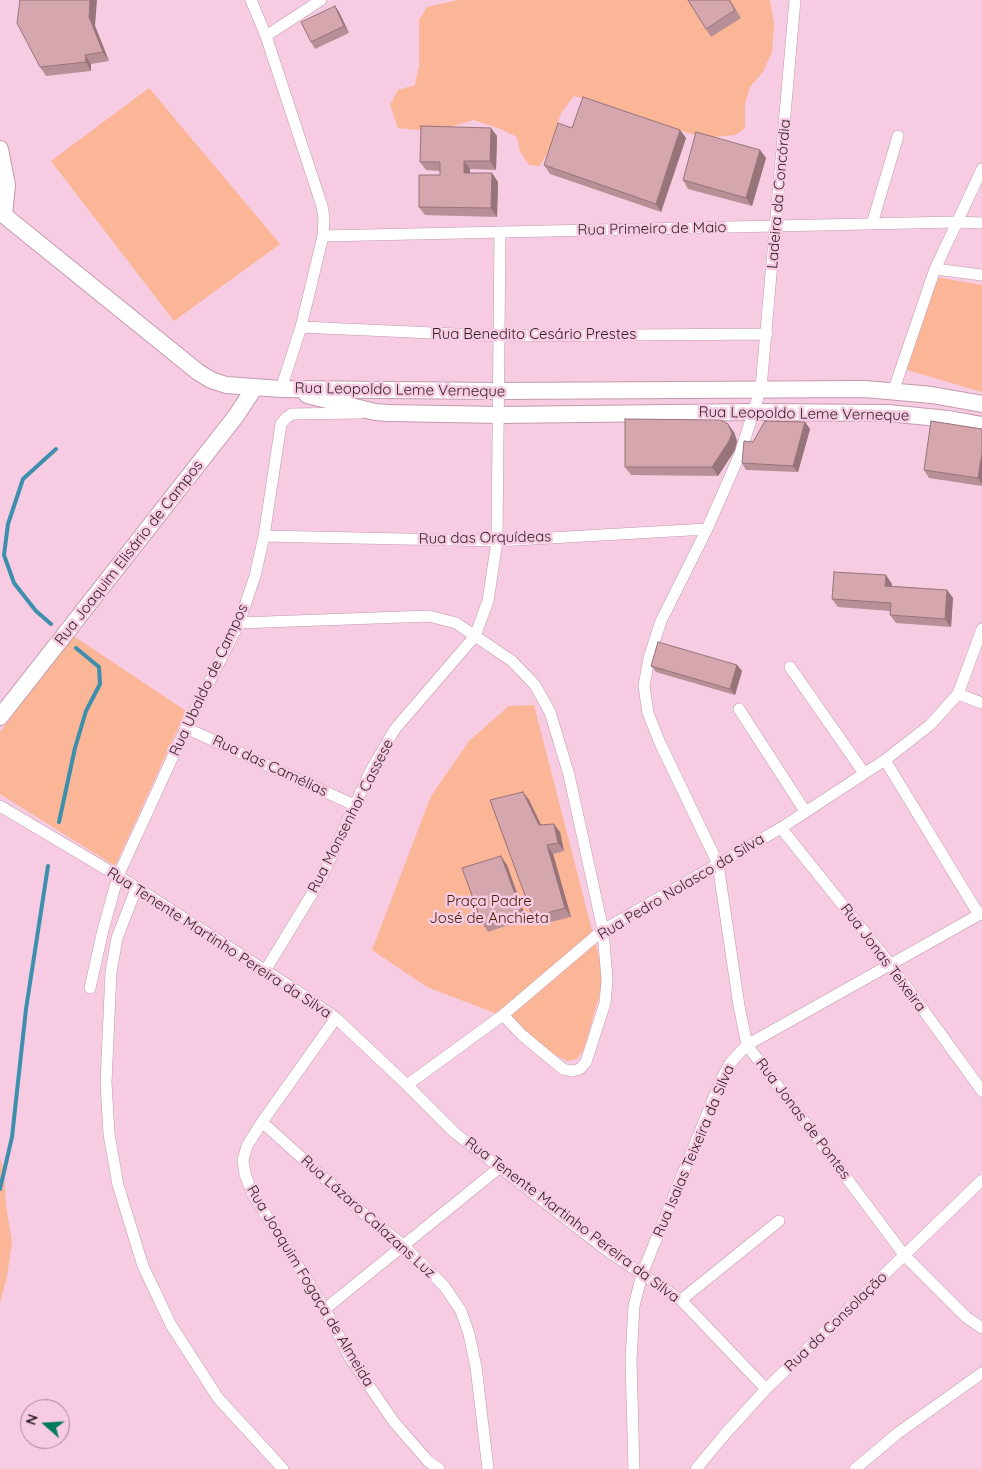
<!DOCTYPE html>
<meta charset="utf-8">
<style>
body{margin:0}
#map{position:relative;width:982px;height:1469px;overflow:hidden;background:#f7cbe1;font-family:Quicksand,sans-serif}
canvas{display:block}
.north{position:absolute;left:20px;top:1399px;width:50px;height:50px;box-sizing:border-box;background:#f7cbe1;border:1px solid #a78697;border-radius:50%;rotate:289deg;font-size:14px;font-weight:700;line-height:20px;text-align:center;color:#2f1f28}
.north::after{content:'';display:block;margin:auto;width:18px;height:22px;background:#027d5c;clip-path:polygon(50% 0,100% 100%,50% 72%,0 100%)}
</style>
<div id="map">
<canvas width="982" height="1469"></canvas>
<div class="north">N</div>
</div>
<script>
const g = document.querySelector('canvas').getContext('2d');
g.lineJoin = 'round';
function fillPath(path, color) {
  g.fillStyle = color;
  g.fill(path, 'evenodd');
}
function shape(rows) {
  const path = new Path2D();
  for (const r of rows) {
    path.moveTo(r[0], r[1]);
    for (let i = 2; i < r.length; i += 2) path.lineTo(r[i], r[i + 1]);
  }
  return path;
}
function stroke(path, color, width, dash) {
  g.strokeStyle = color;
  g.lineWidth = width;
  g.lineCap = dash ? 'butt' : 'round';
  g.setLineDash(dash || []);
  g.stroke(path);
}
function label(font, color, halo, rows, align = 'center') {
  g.font = font + ' Quicksand,sans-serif';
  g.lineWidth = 5;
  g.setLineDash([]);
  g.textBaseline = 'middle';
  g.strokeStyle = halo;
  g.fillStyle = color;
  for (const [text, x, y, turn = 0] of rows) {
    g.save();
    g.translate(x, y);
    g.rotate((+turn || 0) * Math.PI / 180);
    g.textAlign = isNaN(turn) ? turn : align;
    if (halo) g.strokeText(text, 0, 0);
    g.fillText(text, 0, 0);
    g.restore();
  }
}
const green = shape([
 [458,0,770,0,774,24,772,52,763,72,750,87,745,104,745,128,735,135,706,138,685,132,592,101,574,96,561,113,549,150,540,166,529,165,520,151,517,137,501,129,473,120,451,127,419,130,398,128,390,105,398,90,415,85,419,66,419,20,427,7],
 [149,88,280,244,174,321,51,161],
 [936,277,982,285,982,392,904,369],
 [72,635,186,711,115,866,0,794,0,732],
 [534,705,603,973,600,993,584,1049,577,1059,567,1061,555,1055,495,1013,427,987,372,950,431,796,469,741,509,706],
 [0,1158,4,1171,6,1206,12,1242,7,1276,0,1303]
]);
const stream = shape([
 [51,624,36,611,14,583,4,555,8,524,23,479,56,449],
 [59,822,75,748,86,711,100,684,99,667,76,648],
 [0,1189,12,1137,26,1009,48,866]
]);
const street = shape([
 [251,0,266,36,322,206,324,217,323,236,301,327,281,389],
 [795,0,761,388,740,454,707,529,661,621,649,658,644,686,648,713,660,743,718,864,739,1006,747,1045,905,1256,966,1317,982,1328],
 [266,36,321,0],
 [872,224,898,136],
 [323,236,956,222,982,223],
 [935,269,982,275],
 [301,327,499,336,767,334],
 [893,392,935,269,982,169],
 [264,536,497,541,707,529],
 [239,623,429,616,456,623,475,636,512,661,535,685,550,712,569,775,603,930,607,980,605,1003,586,1062,580,1069,572,1071,563,1069,522,1035,503,1015],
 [790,667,864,773],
 [958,694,982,703],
 [739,709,805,811],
 [186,728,354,805],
 [885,760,979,915],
 [0,806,128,882,297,991,336,1018,407,1085,455,1133,609,1252,681,1300,766,1389],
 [781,828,890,964,982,1091],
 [136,889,117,938,111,972,106,1082,109,1134,118,1185,143,1266,171,1325,218,1398,283,1469],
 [265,971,321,879,370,772,395,729,475,636,488,601,497,541,500,232],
 [90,988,103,930,118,876,186,728,239,623,255,576,264,536,281,424,286,418,292,414,360,413],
 [336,1018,262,1122,247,1146,243,1160,245,1174,252,1193,325,1309,350,1358,394,1422,428,1461,439,1469],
 [407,1085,503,1015,603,930,781,828,885,760,930,725,958,694,982,629],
 [262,1122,362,1212,403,1245,445,1287,461,1311,469,1334,476,1367,488,1469],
 [681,1300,779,1221],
 [325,1309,499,1168],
 [634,1469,631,1360,634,1306,642,1274,721,1080,731,1062,747,1045,982,913],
 [696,1469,726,1433,766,1389,982,1180],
 [855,1469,898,1433,982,1373]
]);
const secondary = shape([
 [0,149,7,185,4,215],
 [0,212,198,372,211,380,226,385,281,389,498,391,865,389,932,395,982,404],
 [307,395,375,412,389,413,499,415,754,412,888,413,948,419,982,425],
 [0,717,236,416,255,387]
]);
const wall = shape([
 [688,0,730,0,741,18,711,37],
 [335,6,339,12,349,33,315,49,311,42],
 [95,26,109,61,91,64,91,71,46,76,40,67],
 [572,128,680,130,686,138,661,212,550,174,544,165],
 [497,136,496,170,470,169,470,173,492,173,498,182,497,217,425,215,419,207,440,175,440,171,426,170,420,162],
 [760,150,766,158,752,206,688,189,683,180],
 [805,422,810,429,798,472,746,470,742,463,753,442],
 [982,429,982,486,929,478,924,470],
 [734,432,737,441,735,450,718,476,631,475,625,467],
 [892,584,892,586,947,590,953,598,951,627,896,623,890,615,890,611,838,607,832,599],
 [737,665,742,671,735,695,656,672,651,666],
 [523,792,529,800,541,825,560,832,564,851,553,854,571,917,539,925,533,917],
 [507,865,526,919,488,932,482,923]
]);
const shadedWall = shape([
 [90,0,97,0,95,26,109,61,103,52,89,17],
 [335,6,339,12,349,33,344,26],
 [85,55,91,64,91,71,86,62],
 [491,128,497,136,496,170,490,161],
 [680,130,686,138,661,212,656,204],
 [760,150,766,158,752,206,746,198],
 [464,161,470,169,470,181,464,173],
 [492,173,498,182,497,217,491,208],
 [805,422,810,429,798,472,793,466],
 [728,424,734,432,737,441,735,450,718,476,712,467],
 [982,453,982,484,978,478],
 [886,575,892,584,891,594,885,586],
 [947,590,953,598,951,627,945,619],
 [737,665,742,671,735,695,730,689],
 [523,792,529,800,545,833,539,825],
 [554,824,560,832,564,851,558,843],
 [547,845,553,854,571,917,565,908],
 [501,856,507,865,526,919,521,910]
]);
const building = shape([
 [20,0,90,0,89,17,103,52,85,55,86,62,40,67,17,23,20,0],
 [688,0,729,0,735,10,706,29,688,0],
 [335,6,344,26,311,42,301,22,335,6],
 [583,97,680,130,656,204,544,165,558,123,572,128,583,97],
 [421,126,491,128,490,161,464,161,464,173,492,173,491,208,419,207,419,175,440,175,440,162,420,162,421,126],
 [696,132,760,150,746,198,683,180,696,132],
 [625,419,721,420,728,424,732,433,729,441,712,467,625,467,625,419],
 [765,421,805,422,793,466,742,463,744,441,753,442,765,421],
 [931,421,982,429,982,453,978,478,924,470,931,421],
 [834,572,886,575,885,586,947,590,945,619,890,615,891,603,832,599,834,572],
 [658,642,737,665,730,689,651,666,658,642],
 [523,792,539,825,554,824,558,843,547,845,565,908,533,917,490,800,523,792],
 [501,856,521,910,482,923,462,868,501,856]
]);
const streetNames = [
 ["Ladeira da Concórdia",779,194,-85],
 ["Rua Primeiro de Maio",652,229,-1],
 ["Rua Benedito Cesário Prestes",534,334],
 ["Rua Leopoldo Leme Verneque",400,390,1],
 ["Rua Leopoldo Leme Verneque",804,414,1],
 ["Rua das Orquídeas",485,538,-1],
 ["Rua Joaquim Elisário de Campos",129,553,-52],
 ["Rua Ubaldo de Campos",209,680,-65],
 ["Rua das Camélias",270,766,25],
 ["Rua Monsenhor Cassese",351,816,-63],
 ["Rua Pedro Nolasco da Silva",681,887,-31],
 ["Rua Tenente Martinho Pereira da Silva",219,943,33],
 ["Rua Jonas Teixeira",883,958,53],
 ["Rua Jonas de Pontes",803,1119,53],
 ["Rua Isaias Teixeira da Silva",694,1151,-67],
 ["Rua Lázaro Calazans Luz",368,1217,42],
 ["Rua Tenente Martinho Pereira da Silva",572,1220,37],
 ["Rua Joaquim Fogaça de Almeida",310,1286,59],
 ["Rua da Consolação",836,1322,-44]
];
const parkNames = [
 ["Praça Padre",489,901],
 ["José de Anchieta",489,918]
];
fillPath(green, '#fab696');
stroke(stream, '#3e8ead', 4);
stroke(street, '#c39aaf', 12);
stroke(secondary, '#c39aaf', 18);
stroke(street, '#fff', 11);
stroke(secondary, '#fff', 16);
fillPath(wall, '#b88f96');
fillPath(shadedWall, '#96747a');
fillPath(building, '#d6a6af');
stroke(building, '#96747a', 1);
label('15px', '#2f1f28', '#f7cbe1', streetNames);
label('15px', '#4b2109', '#f7cbe1', parkNames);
</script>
